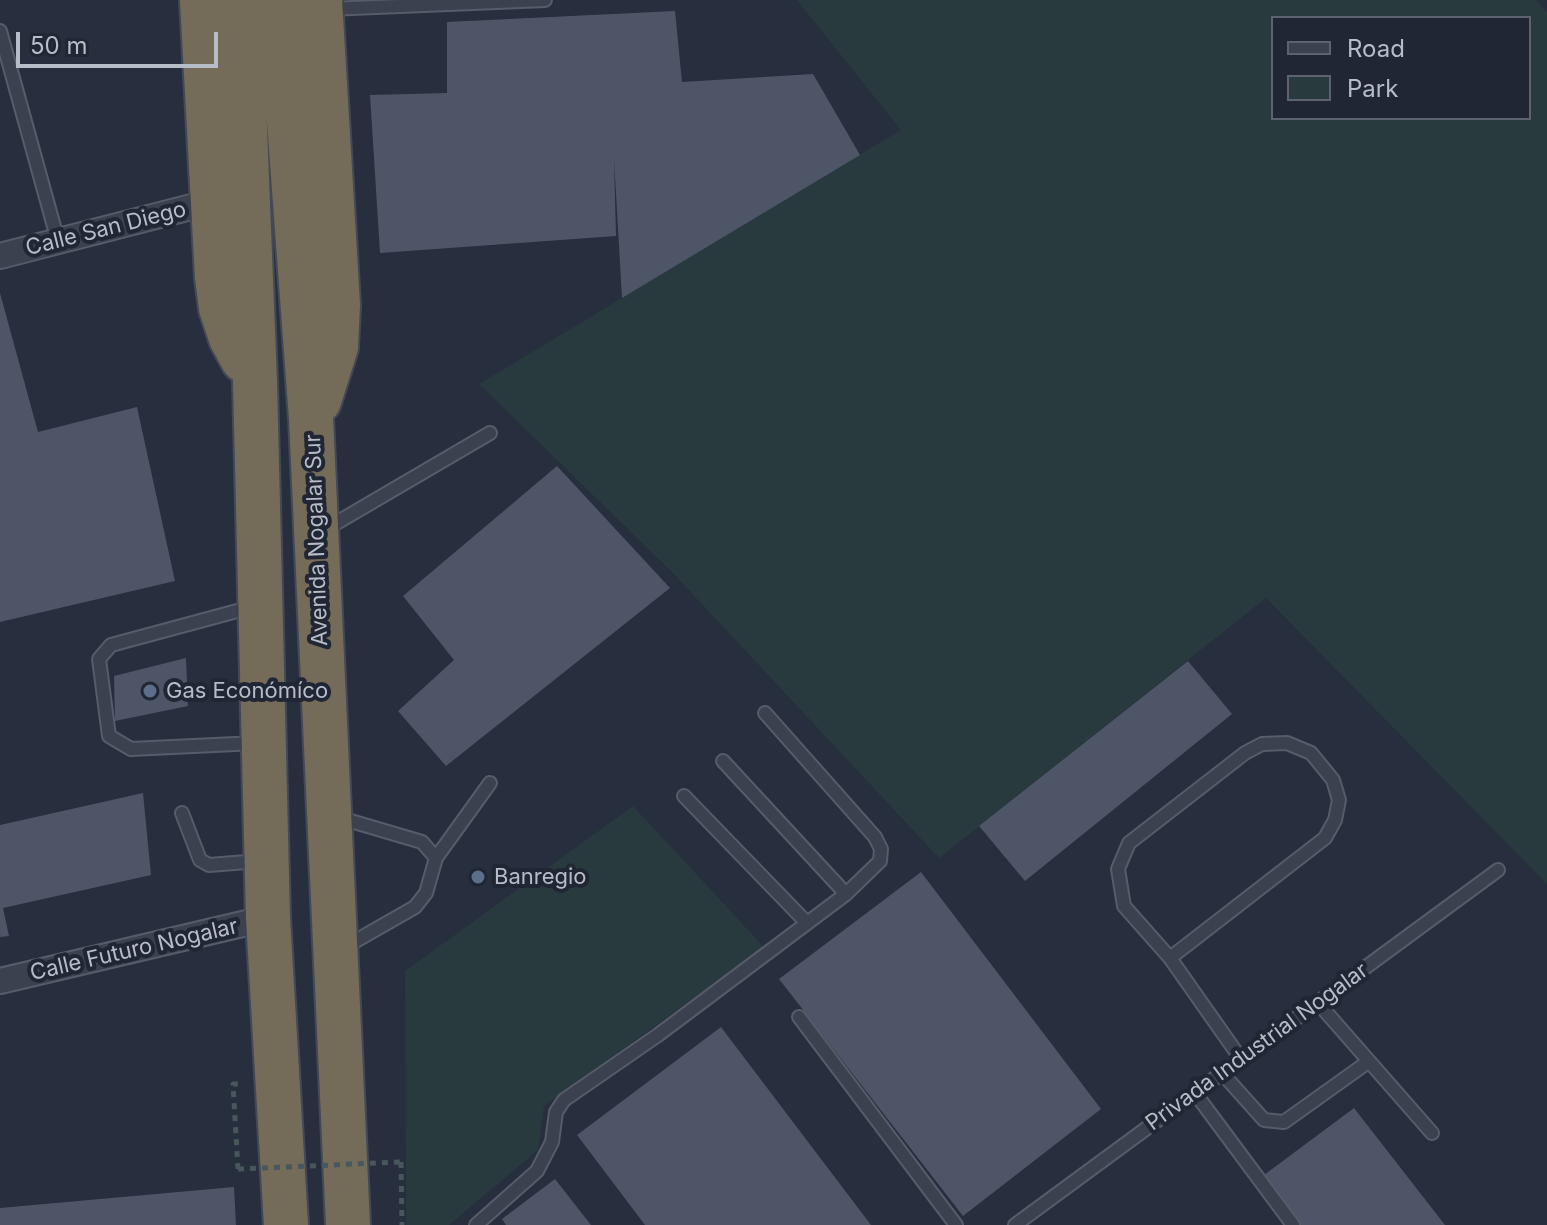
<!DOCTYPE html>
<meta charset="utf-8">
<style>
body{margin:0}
#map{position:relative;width:1547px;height:1225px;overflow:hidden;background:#272e3e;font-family:Inter,sans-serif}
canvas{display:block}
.legend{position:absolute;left:1271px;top:16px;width:260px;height:104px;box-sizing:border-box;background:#202633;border:2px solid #5c626f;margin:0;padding:10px 14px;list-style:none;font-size:24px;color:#b7bcc9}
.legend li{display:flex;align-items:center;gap:16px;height:40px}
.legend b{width:40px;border:2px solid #5c626f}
.scale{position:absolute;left:16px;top:32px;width:202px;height:36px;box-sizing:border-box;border:4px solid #b7bcc9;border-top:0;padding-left:10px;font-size:24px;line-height:28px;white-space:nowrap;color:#b7bcc9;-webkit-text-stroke:6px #202633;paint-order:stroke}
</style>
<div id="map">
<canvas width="1547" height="1225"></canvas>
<ul class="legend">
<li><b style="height:10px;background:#3b414e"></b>Road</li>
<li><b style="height:22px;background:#293a3f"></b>Park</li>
</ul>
<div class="scale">50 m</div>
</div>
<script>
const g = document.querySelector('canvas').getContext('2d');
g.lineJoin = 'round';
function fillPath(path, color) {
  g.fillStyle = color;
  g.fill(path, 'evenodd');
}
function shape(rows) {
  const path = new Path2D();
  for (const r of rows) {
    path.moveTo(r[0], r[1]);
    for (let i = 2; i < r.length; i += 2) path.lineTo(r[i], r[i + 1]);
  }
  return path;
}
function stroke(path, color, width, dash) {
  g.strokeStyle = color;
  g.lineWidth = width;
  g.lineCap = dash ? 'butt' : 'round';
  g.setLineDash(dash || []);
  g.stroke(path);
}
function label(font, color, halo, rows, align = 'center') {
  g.font = font + ' Inter,sans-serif';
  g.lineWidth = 8;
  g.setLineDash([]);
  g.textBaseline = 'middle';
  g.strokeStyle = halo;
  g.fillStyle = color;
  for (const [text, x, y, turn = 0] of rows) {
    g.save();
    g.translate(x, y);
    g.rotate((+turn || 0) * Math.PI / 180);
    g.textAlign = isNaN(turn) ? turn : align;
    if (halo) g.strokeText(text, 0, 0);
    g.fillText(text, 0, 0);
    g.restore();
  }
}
const green = shape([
 [797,0,1536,0,1547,12,1547,884,1266,598,939,858,672,572,479,384,901,130],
 [1273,18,1529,18,1529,118,1273,118],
 [633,806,764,947,544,1106,538,1150,449,1225,406,1225,405,971]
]);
const building = shape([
 [675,11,682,82,813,74,860,155,622,298,614,159,616,236,380,253,370,95,447,93,447,22],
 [0,293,38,432,137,407,175,581,0,622],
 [557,466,670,588,446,766,398,711,454,660,403,596],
 [186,658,188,706,115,721,114,676],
 [1188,661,1232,714,1025,881,979,826],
 [143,793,151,875,3,908,9,936,0,937,0,825],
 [921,872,1101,1109,963,1216,779,979],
 [721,1027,871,1225,645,1225,577,1135],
 [1354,1108,1445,1225,1300,1225,1264,1175],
 [555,1179,591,1225,506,1225,502,1219],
 [234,1187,236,1225,0,1225,0,1208]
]);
const path = shape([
 [401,1162,402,1225],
 [238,1169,233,1084,243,1084]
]);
const lane = shape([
 [328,9,545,0],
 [0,31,58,241],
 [326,529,490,433],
 [252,607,111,645,99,659,109,736,131,749,256,743],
 [723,761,846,894],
 [684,796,807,923],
 [182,813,200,860,209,865,259,861],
 [337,817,422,842,436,858,426,893,415,907,345,947],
 [436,858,490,783],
 [1170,958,1325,838,1335,820,1339,800,1333,780,1311,753,1287,743,1262,744,1245,753,1129,843,1118,869,1124,906,1170,958,1241,1059],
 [1318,1003,1432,1133],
 [799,1017,956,1225],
 [1222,1073,1264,1120,1284,1122,1368,1062],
 [1195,1093,1293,1225],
 [476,1225,537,1171,552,1142,556,1112,564,1100,658,1035,846,894,880,861,881,849,875,837,765,713],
 [1015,1225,1498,870]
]);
const street = shape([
 [0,256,211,202],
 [0,981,268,918]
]);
const highway = shape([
 [202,0,217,277,221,308,231,338,243,360],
 [240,0,255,382,268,918,286,1225],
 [280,0,311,418,348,1225],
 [319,401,336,347,338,305,320,0]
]);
const pathBridge = shape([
 [238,1169,401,1162]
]);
const markers = [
 [150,691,8,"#5c6f8a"],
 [478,877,8,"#5c6f8a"]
];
const streetNames = [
 ["Calle San Diego",106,229,-14],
 ["Avenida Nogalar Sur",317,540,-92],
 ["Calle Futuro Nogalar",134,950,-13],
 ["Privada Industrial Nogalar",1257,1047,-36]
];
const poiNames = [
 ["Gas Económíco",166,691],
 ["Banregio",494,877]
];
fillPath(green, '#293a3f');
fillPath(building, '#4d5567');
stroke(lane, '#565c69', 16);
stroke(street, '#565c69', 28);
stroke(highway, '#434956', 48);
stroke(path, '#47575c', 5, [6, 6]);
stroke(lane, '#3b414e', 12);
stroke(street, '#3b414e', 24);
stroke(highway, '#746c58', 44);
stroke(pathBridge, '#47575c', 5, [6, 6]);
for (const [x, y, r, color] of markers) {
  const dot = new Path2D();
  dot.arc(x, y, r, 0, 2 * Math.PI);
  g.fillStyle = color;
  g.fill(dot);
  stroke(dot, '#202633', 3);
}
label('22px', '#b7bcc9', '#202633', streetNames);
label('22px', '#b7bcc9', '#202633', poiNames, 'left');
</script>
